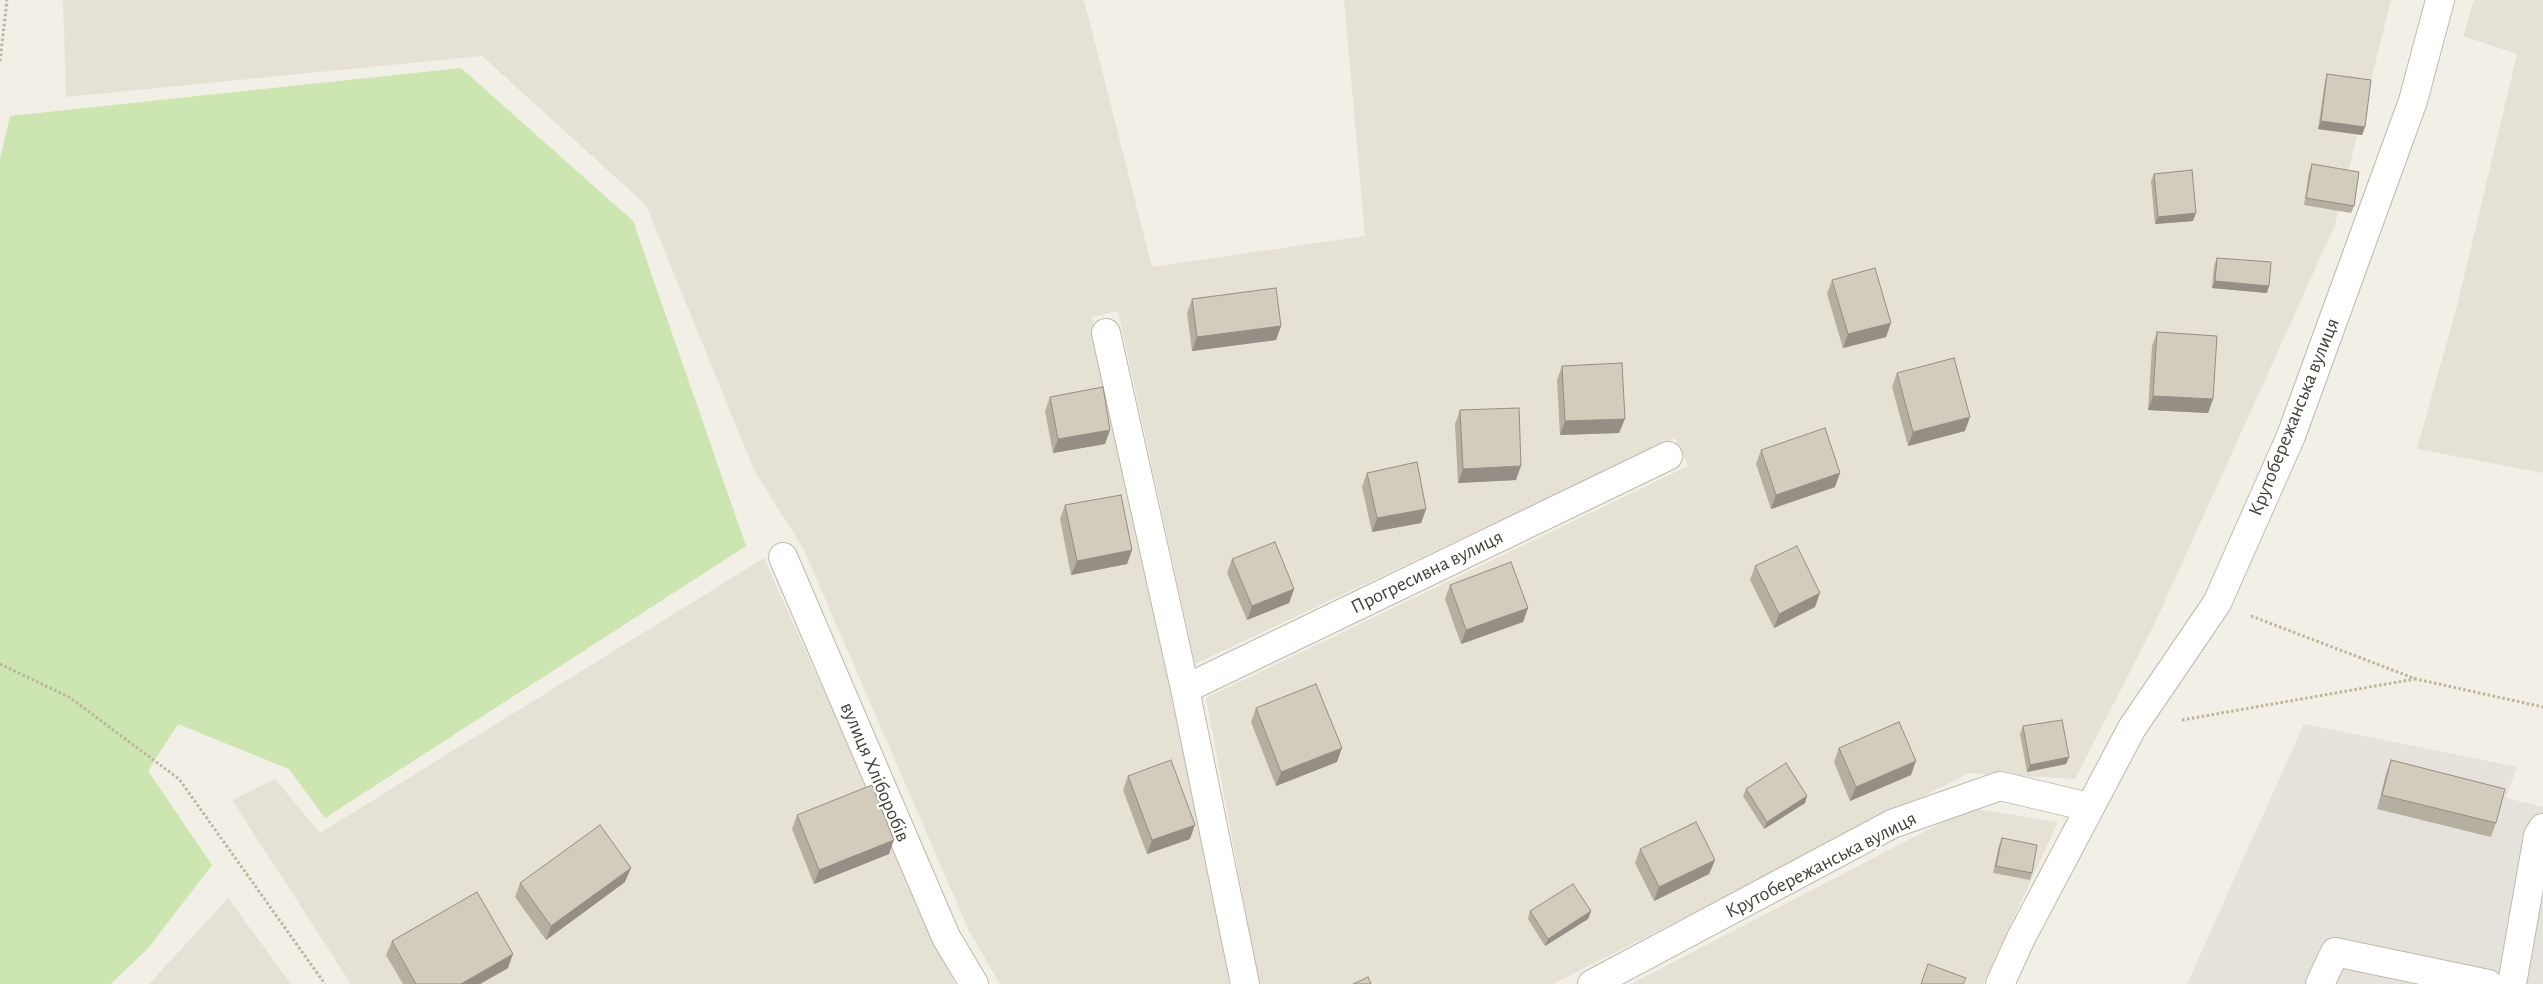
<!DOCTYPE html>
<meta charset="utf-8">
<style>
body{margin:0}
canvas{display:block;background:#f2efe6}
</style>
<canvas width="2543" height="984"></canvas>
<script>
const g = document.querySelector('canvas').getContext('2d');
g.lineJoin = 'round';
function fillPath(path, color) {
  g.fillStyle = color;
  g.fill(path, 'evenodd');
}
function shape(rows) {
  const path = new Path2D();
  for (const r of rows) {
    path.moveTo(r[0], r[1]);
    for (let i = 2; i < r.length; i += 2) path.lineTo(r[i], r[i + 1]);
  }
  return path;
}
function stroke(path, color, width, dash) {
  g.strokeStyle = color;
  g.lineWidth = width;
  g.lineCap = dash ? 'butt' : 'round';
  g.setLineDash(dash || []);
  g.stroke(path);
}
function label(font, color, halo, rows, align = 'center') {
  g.font = font + ' "Alegreya Sans",sans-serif';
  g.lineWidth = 4.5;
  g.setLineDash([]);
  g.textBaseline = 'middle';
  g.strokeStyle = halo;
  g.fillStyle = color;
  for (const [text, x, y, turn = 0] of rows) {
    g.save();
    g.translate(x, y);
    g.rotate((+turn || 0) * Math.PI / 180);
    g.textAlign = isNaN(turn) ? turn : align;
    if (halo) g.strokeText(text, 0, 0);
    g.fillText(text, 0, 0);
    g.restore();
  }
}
const residential = shape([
 [63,0,1084,0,1152,267,1365,236,1344,0,2391,0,2335,225,2155,623,2075,779,1969,773,1553,984,1259,984,1206,698,1688,466,1675,438,1195,664,1118,311,1092,317,1233,984,1000,984,969,931,804,550,754,470,646,205,482,56,66,97],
 [2474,0,2543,0,2543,473,2417,449,2458,302,2517,54,2463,36],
 [764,558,955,984,351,984,232,800,275,779,320,833],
 [1970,808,2058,822,1983,984,1631,984],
 [228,898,291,984,149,984]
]);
const industrial = shape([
 [2304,724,2517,767,2506,798,2543,807,2543,984,2187,984]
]);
const green = shape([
 [461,68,633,221,746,546,325,818,289,769,178,724,148,771,212,865,149,947,111,984,0,984,0,160,10,116]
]);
const path = shape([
 [0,61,7,0],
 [2251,616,2416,679,2543,707],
 [0,664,69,697,179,779,325,984],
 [2182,720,2415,679]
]);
const minor = shape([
 [1106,333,1185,689,1245,984],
 [783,557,946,937,974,984],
 [1185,689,1668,456],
 [1592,984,1892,824,2000,786,2089,807],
 [2000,984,2021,938,2132,728,2217,603,2291,436,2413,101,2440,0],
 [2320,984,2335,952,2488,984],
 [2512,984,2538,836,2543,828]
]);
const wall = shape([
 [2327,74,2365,127,2362,135,2318,129,2325,81],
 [2312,164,2354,206,2351,213,2304,205,2309,172],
 [2154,174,2193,221,2155,224,2151,181],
 [2217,258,2267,293,2212,288,2214,266],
 [1832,280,1886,337,1843,348,1827,294],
 [1192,299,1281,326,1276,340,1192,351,1187,313],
 [2157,332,2213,399,2208,413,2148,410,2152,346],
 [1562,366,1619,433,1560,435,1557,380],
 [1897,373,1965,431,1908,446,1892,387],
 [1050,397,1105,444,1053,453,1045,411],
 [1460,410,1516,480,1458,483,1455,424],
 [1761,450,1835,487,1771,509,1756,464],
 [1367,473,1426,509,1421,523,1372,532,1362,487],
 [1065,505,1132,550,1127,564,1071,575,1060,519],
 [1232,559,1294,589,1289,603,1247,620,1227,573],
 [1755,566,1815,607,1774,628,1750,580],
 [1450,585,1528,608,1523,622,1461,644,1445,599],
 [1256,708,1337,762,1276,786,1251,722],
 [2023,726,2069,757,2066,764,2027,772,2020,734],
 [1839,748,1911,775,1850,801,1834,762],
 [2391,760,2496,823,2491,837,2377,809,2386,774],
 [1128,776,1190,839,1147,854,1123,790],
 [1746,789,1807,796,1805,803,1764,829,1743,796],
 [797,815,889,854,814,884,792,829],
 [2002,838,2032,873,2030,880,1993,873,1999,845],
 [1640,849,1715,860,1709,874,1654,901,1635,863],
 [625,882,546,940,515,897,520,883],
 [1530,911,1591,911,1588,919,1545,946,1528,919],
 [392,941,508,968,480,984,403,984,386,955]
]);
const shadedWall = shape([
 [2321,121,2365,127,2362,135,2318,129],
 [2196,213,2193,221,2155,224,2158,217],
 [2215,281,2269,286,2267,293,2212,288],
 [1891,323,1886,337,1843,348,1848,334],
 [1281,326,1276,340,1192,351,1197,337],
 [2153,396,2213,399,2208,413,2148,410],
 [1970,417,1965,431,1908,446,1913,432],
 [1625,419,1619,433,1560,435,1565,421],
 [1110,430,1105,444,1053,453,1058,439],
 [1521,466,1516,480,1458,483,1463,469],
 [1840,473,1835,487,1771,509,1776,495],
 [1426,509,1421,523,1372,532,1377,518],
 [1132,550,1127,564,1071,575,1077,561],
 [1294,589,1289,603,1247,620,1252,606],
 [1820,593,1815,607,1774,628,1779,614],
 [1528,608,1523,622,1461,644,1466,630],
 [1342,748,1337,762,1276,786,1281,772],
 [2069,757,2066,764,2027,772,2030,765],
 [1916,761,1911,775,1850,801,1856,787],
 [1807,796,1805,803,1764,829,1767,822],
 [1195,825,1190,839,1147,854,1152,840],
 [894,840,889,854,814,884,819,870],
 [1715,860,1709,874,1654,901,1659,887],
 [631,868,625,882,546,940,551,926],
 [1591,911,1588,919,1545,946,1548,939],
 [513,954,508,968,480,984,461,984]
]);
const building = shape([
 [2327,74,2371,80,2365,127,2321,121,2327,74],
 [2312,164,2359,172,2354,206,2306,198,2312,164],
 [2192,170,2196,213,2158,217,2154,174,2192,170],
 [2217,258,2271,262,2269,286,2215,281,2217,258],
 [1875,268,1891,323,1848,334,1832,280,1875,268],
 [1276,288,1281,326,1197,337,1192,299,1276,288],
 [2157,332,2217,336,2213,399,2153,396,2157,332],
 [1954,358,1970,417,1913,432,1897,373,1954,358],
 [1622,363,1625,419,1565,421,1562,366,1622,363],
 [1103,387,1110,430,1058,439,1050,397,1103,387],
 [1519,408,1521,466,1463,469,1460,410,1519,408],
 [1825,428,1840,473,1776,495,1761,450,1825,428],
 [1417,462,1426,509,1377,518,1367,473,1417,462],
 [1121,495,1132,550,1077,561,1065,505,1121,495],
 [1275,542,1294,589,1252,606,1232,559,1275,542],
 [1797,546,1820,593,1779,614,1755,566,1797,546],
 [1511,562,1528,608,1466,630,1450,585,1511,562],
 [1316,684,1342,748,1281,772,1256,708,1316,684],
 [2062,720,2069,757,2030,765,2023,726,2062,720],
 [1899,722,1916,761,1856,787,1839,748,1899,722],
 [1171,760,1195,825,1152,840,1128,776,1171,760],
 [2391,760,2505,789,2496,823,2382,795,2391,760],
 [1786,763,1807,796,1767,822,1746,789,1786,763],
 [872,785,894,840,819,870,797,815,872,785],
 [1696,822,1715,860,1659,887,1640,849,1696,822],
 [600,825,631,868,551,926,520,883,600,825],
 [2002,838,2037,845,2032,873,1996,866,2002,838],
 [1573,884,1591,911,1548,939,1530,911,1573,884],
 [477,892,513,954,461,984,416,984,392,941,477,892],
 [1928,964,1966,978,1963,984,1921,984,1928,964],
 [1368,977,1371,984,1353,984,1368,977]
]);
const streetNames = [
 ["Крутобережанська вулиця",2294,417,-68],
 ["Прогресивна вулиця",1427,572,-26],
 ["вулиця Хліборобів",875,772,67],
 ["Крутобережанська вулиця",1821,865,-27]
];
fillPath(residential, '#e6e1d5');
fillPath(industrial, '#e5e1db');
fillPath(green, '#cce5b1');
stroke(minor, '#c0baac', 30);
stroke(path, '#beb39b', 3, [2.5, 2.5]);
stroke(minor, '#fff', 28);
fillPath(wall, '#b5afa2');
fillPath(shadedWall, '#948e84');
fillPath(building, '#d3cbbc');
stroke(building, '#948e84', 1);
label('20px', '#453f36', '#fff', streetNames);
</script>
